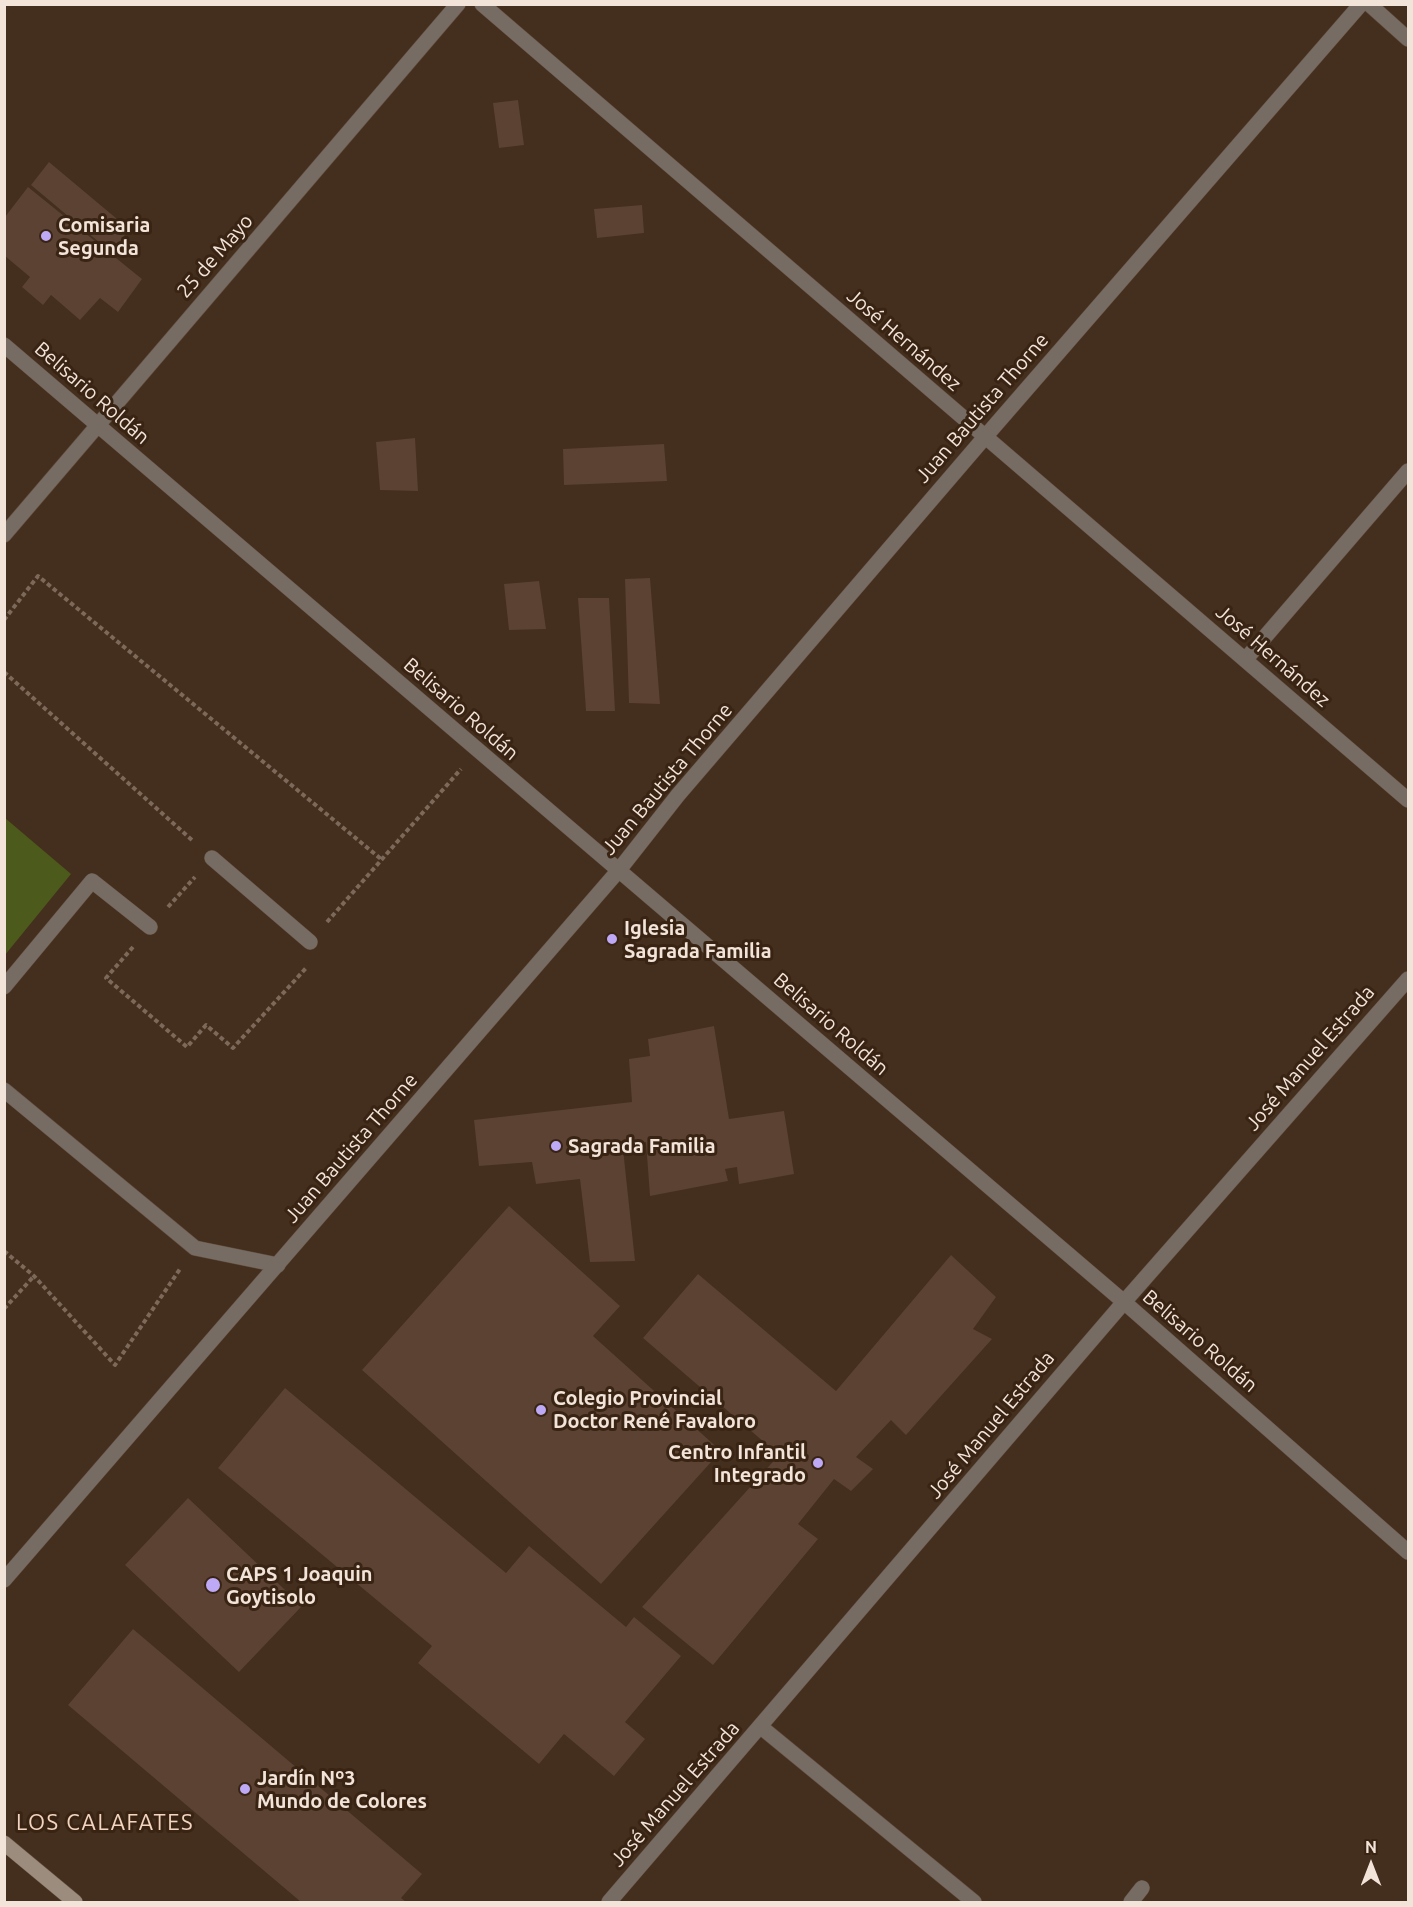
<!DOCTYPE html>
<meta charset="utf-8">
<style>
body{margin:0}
#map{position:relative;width:1413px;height:1907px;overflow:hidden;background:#442e1d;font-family:Ubuntu,sans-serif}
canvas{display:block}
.frame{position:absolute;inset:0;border:6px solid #f3e4da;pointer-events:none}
.north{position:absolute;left:1341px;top:1835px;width:60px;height:60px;-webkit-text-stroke:4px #392413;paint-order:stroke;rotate:0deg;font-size:16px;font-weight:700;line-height:24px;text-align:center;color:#f3e4da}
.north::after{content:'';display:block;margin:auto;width:21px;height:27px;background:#f3e4da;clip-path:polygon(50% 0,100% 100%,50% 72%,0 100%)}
</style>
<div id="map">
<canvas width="1413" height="1907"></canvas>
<div class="frame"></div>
<div class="north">N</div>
</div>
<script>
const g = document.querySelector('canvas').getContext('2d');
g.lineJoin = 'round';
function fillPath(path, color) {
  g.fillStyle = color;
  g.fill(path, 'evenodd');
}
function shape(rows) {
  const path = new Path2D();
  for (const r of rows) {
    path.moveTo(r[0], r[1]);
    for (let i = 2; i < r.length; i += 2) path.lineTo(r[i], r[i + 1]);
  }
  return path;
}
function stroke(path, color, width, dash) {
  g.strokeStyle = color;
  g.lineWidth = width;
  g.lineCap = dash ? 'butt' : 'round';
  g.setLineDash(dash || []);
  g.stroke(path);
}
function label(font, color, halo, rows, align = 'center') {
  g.font = font + ' Ubuntu,sans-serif';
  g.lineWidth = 6;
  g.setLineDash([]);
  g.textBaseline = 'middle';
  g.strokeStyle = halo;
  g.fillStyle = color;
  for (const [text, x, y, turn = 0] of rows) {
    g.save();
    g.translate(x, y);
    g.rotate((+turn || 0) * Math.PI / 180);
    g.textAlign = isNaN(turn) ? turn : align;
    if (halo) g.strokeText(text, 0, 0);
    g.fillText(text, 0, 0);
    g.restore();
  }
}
const green = shape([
 [5,818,71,874,5,955]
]);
const building = shape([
 [518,100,524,145,499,148,493,103],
 [49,162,129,229,112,253,31,185],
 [28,187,142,279,118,312,100,298,80,320,51,295,43,305,22,287,30,277,5,256,5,217],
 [642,205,644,233,597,238,594,209],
 [415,438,418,491,380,490,376,442],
 [664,444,667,481,564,485,563,449],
 [650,578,660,704,629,703,625,579],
 [539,581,546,629,509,630,504,584],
 [578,598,609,598,615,711,586,711],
 [714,1026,729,1119,784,1111,794,1174,739,1184,737,1167,725,1169,728,1181,650,1196,646,1142,623,1149,635,1261,590,1262,580,1179,536,1184,532,1162,479,1166,474,1120,632,1102,629,1059,650,1056,648,1039],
 [509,1206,620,1306,593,1336,721,1451,601,1584,362,1370],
 [951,1255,996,1297,973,1329,992,1339,906,1435,891,1420,856,1457,873,1469,851,1491,834,1479,798,1524,818,1539,713,1665,642,1607,779,1455,643,1338,698,1274,836,1391],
 [285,1388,506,1573,529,1546,626,1627,634,1617,681,1656,625,1722,645,1739,614,1776,564,1734,539,1764,418,1663,432,1646,218,1468],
 [188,1498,302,1606,239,1672,125,1565],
 [133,1629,422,1874,401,1898,406,1902,301,1902,68,1705]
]);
const path = shape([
 [4,620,38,576,381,859],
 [4,672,192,840],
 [168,907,195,877],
 [327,922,461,769],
 [133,947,106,978,187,1047,206,1025,233,1048,307,967],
 [4,1251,34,1276,115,1365,180,1269],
 [4,1309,34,1276]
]);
const service = shape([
 [212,858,310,942],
 [4,987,92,881,150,927],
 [4,1090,195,1248,278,1265],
 [761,1727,974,1902],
 [1131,1902,1142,1888]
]);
const minor = shape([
 [482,4,1408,800],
 [1369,4,1408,39],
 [4,345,1124,1302,1408,1552],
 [4,535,458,4],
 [1245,660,1408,471],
 [4,1580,619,870,678,795,985,437,1361,4],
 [609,1902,1124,1302,1408,979]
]);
const secondary = shape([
 [4,1843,75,1902]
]);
const markers = [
 [46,236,6,"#bda9f5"],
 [612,939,6,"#bda9f5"],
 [556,1146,6,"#bda9f5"],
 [541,1410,6,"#bda9f5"],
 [818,1463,6,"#bda9f5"],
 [213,1585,8,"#bda9f5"],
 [245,1789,6,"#bda9f5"]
];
const poiNames = [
 ["Comisaria",58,225],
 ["Segunda",58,248],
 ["Iglesia",624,928],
 ["Sagrada Familia",624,951],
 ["Sagrada Familia",568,1146],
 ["Colegio Provincial",553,1398],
 ["Doctor René Favaloro",553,1421],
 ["Centro Infantil",806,1452,"right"],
 ["Integrado",806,1475,"right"],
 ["CAPS 1 Joaquin",226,1574],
 ["Goytisolo",226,1597],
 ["Jardín Nº3",257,1778],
 ["Mundo de Colores",257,1801]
];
const streetNames = [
 ["25 de Mayo",215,256,-49],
 ["José Hernández",904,340,41],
 ["Belisario Roldán",92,393,41],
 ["Juan Bautista Thorne",982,408,-49],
 ["José Hernández",1273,656,41],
 ["Belisario Roldán",461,709,41],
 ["Juan Bautista Thorne",667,779,-50],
 ["Belisario Roldán",831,1024,41],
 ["José Manuel Estrada",1310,1058,-49],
 ["Juan Bautista Thorne",351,1148,-49],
 ["Belisario Roldán",1200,1341,41],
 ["José Manuel Estrada",991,1425,-50],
 ["José Manuel Estrada",675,1794,-49]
];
const quarterNames = [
 ["LOS CALAFATES",105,1823]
];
fillPath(green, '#4c5a1c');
fillPath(building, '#5b4232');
stroke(service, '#604b3b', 16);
stroke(minor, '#604b3b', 16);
stroke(secondary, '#604b3b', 16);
stroke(path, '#7d695a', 4, [4.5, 3]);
stroke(service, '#766c63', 15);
stroke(minor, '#766c63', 15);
stroke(secondary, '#9c8c7d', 15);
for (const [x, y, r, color] of markers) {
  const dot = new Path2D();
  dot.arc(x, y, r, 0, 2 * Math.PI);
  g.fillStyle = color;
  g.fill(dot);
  stroke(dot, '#392413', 2);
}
label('bold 20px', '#f3e4da', '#392413', poiNames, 'left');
label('20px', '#f3e4da', '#392413', streetNames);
g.letterSpacing = '1.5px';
label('22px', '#f2d5c0', '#392413', quarterNames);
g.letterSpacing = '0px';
</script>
